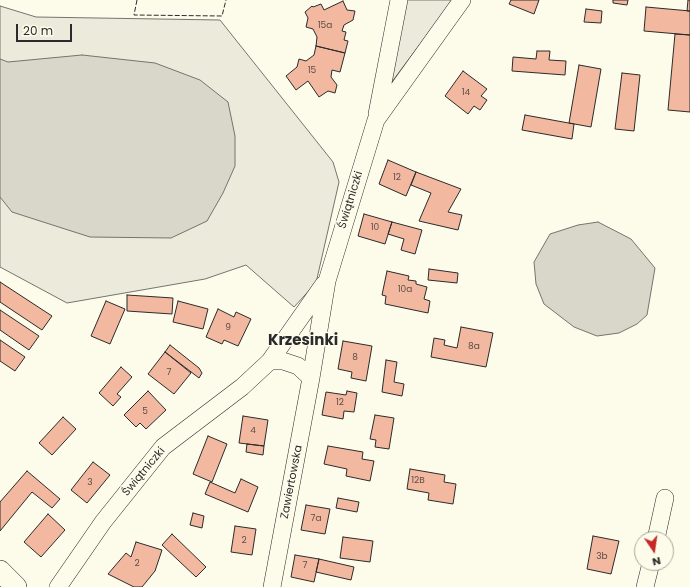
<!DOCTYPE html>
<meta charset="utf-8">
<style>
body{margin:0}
#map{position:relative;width:690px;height:587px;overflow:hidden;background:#fdfbea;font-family:Poppins,sans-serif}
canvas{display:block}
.north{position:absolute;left:634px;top:531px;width:40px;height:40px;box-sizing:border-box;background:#fdfbea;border:1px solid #a9a89e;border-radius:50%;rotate:167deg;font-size:11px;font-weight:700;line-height:16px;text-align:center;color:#2b2b2b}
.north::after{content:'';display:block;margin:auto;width:14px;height:18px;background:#c62828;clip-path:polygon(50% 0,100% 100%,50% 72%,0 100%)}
.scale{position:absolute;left:16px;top:24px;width:56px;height:18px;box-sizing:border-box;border:2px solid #2b2b2b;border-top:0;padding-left:5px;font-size:12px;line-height:14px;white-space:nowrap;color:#2b2b2b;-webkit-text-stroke:3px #fdfbea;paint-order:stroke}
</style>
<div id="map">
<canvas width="690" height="587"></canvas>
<div class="north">N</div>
<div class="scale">20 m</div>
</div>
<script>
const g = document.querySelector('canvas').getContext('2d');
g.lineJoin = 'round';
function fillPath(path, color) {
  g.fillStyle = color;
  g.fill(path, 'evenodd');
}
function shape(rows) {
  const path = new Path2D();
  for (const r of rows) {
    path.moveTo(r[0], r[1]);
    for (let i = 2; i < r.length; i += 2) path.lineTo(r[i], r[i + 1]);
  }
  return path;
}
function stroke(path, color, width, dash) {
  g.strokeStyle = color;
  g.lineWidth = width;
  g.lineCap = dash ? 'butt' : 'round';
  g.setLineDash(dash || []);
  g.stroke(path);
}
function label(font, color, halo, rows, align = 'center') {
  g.font = font + ' Poppins,sans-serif';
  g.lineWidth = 3;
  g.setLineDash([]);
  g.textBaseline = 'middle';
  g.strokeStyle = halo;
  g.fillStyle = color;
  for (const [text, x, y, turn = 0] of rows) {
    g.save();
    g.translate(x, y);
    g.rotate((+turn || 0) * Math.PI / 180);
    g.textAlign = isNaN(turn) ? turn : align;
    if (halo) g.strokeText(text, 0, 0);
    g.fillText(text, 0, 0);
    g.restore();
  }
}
const green = shape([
 [406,0,453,0,388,87,406,0],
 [0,6,36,17,220,20,333,162,339,182,316,283,294,307,246,265,205,279,67,303,0,267,0,6]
]);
const water = shape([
 [82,55,155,63,200,80,228,102,235,136,235,166,223,193,207,221,171,238,90,237,12,212,0,197,0,59,8,62,82,55],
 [598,222,631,239,655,268,647,315,637,324,619,333,597,336,574,327,544,304,536,284,534,262,550,234,578,225,598,222]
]);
const building = shape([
 [511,0,539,0,534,14,509,4,511,0],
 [613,0,628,0,627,5,613,3,613,0],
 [688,0,690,0,690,11,687,11,688,0],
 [343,1,347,10,355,11,353,20,344,25,342,31,346,32,344,40,348,41,345,53,316,46,317,37,313,29,306,27,308,18,305,12,312,6,313,7,321,4,324,10,343,1],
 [646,7,690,11,690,35,644,31,646,7],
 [586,9,602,11,601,23,584,22,586,9],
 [675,34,690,35,690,112,668,110,675,34],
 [316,46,345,53,340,72,332,70,331,77,337,85,335,93,328,91,319,97,308,81,296,90,286,76,297,67,299,59,306,61,314,55,316,46],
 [537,51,550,51,549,60,566,61,565,75,512,71,513,57,536,59,537,51],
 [579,65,601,69,591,127,569,123,579,65],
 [463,71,487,89,481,96,487,100,480,110,474,106,468,114,445,96,463,71],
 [622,73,640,75,634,131,615,129,622,73],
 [525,115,574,124,572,139,522,130,525,115],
 [388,160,416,172,406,196,379,184,388,160],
 [416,172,461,189,448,212,462,215,458,230,419,221,431,193,411,185,416,172],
 [364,214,392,222,385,244,358,236,364,214],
 [392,222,422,230,415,254,401,250,404,239,388,234,392,222],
 [429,269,458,273,457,283,428,280,429,269],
 [387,271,409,276,408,280,416,281,416,284,427,287,424,299,430,301,428,313,385,304,386,296,382,295,387,271],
 [0,282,52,316,42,330,0,302,0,282],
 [127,295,173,298,172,314,127,311,127,295],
 [106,301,125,309,110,344,91,336,106,301],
 [178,301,208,309,203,329,173,322,178,301],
 [218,309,234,317,236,312,251,319,238,346,224,340,222,344,206,337,218,309],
 [0,310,39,336,29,350,0,330,0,310],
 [461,327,493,333,486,367,431,357,434,338,445,340,444,345,457,348,461,327],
 [0,340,25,357,15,371,0,361,0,340],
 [343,341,372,346,366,381,351,378,352,372,338,369,343,341],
 [170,345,199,368,202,373,199,378,165,352,170,345],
 [165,352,191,373,174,394,148,374,165,352],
 [386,360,397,362,394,382,404,384,402,396,382,392,386,360],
 [121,367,132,377,117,394,121,397,113,406,99,393,121,367],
 [148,391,166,410,146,429,140,423,136,427,124,415,148,391],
 [347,391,357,393,354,412,344,411,343,419,322,415,326,392,346,395,347,391],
 [375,415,394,418,389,449,375,447,376,440,370,439,375,415],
 [243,416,268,420,264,446,239,443,243,416],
 [63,417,76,429,52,455,39,443,63,417],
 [208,436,227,444,212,482,193,474,208,436],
 [247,444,264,446,263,455,246,452,247,444],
 [328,446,363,452,362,459,374,461,370,481,346,476,347,469,324,464,328,446],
 [93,462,110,475,87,503,71,490,93,462],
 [410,469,445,475,444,482,456,484,453,504,428,500,429,493,407,489,410,469],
 [27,471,60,499,52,508,32,492,0,531,0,502,27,471],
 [241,479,258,487,248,512,205,494,210,482,235,493,241,479],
 [338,498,359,502,357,512,336,508,338,498],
 [306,505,330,509,325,534,301,530,306,505],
 [193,513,204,516,202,528,190,525,193,513],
 [48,514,65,530,41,557,24,542,48,514],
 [235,526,256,529,252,555,231,552,235,526],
 [172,534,206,567,196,577,162,545,172,534],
 [593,536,619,541,611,574,587,569,593,536],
 [343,537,373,541,370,562,340,558,343,537],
 [136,542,162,550,155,571,142,587,134,587,108,574,126,553,131,557,136,542],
 [295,555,319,559,314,582,291,577,295,555],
 [319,559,354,567,351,580,316,572,319,559]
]);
const minor = shape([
 [377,114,399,0],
 [270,361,283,361,298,366,311,378],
 [656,539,665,498],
 [58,587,103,522,163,447,242,387,270,361,324,284],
 [272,587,311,378,327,281,376,120,462,0],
 [645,587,651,563]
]);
const tertiary = shape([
 [0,571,16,587]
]);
const fence = shape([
 [137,0,134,15,222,16,226,0]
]);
const numberNames = [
 ["15a",325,26],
 ["15",312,71],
 ["14",466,93],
 ["12",397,178],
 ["10",375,228],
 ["10a",405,290],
 ["9",228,328],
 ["8a",474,347],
 ["8",355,358],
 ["7",169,373],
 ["12",340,403],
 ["5",145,412],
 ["4",253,431],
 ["12B",418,481],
 ["3",90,483],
 ["7a",316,519],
 ["2",244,541],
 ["3b",602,557],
 ["2",137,564],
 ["7",305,566]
];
const streetNames = [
 ["Świątniczki",351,200,-73],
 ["Świątniczki",144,472,-50],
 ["Zawiertowska",292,482,-79]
];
const districtNames = [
 ["Krzesinki",303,341]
];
fillPath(green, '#ecebdb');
stroke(green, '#74746e', 1);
fillPath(water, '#d8d7c9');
stroke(water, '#74746e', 1);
fillPath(building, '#f2b8a0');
stroke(building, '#2b2b2b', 1);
stroke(minor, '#2b2b2b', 18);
stroke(tertiary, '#2b2b2b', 22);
stroke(minor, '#fdfbea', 17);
stroke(tertiary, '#fdfbea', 21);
stroke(fence, '#2b2b2b', 1, [5, 2]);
label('9px', '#5d4e48', null, numberNames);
label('11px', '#2b2b2b', '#fdfbea', streetNames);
label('bold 15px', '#2b2b2b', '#fdfbea', districtNames);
</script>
